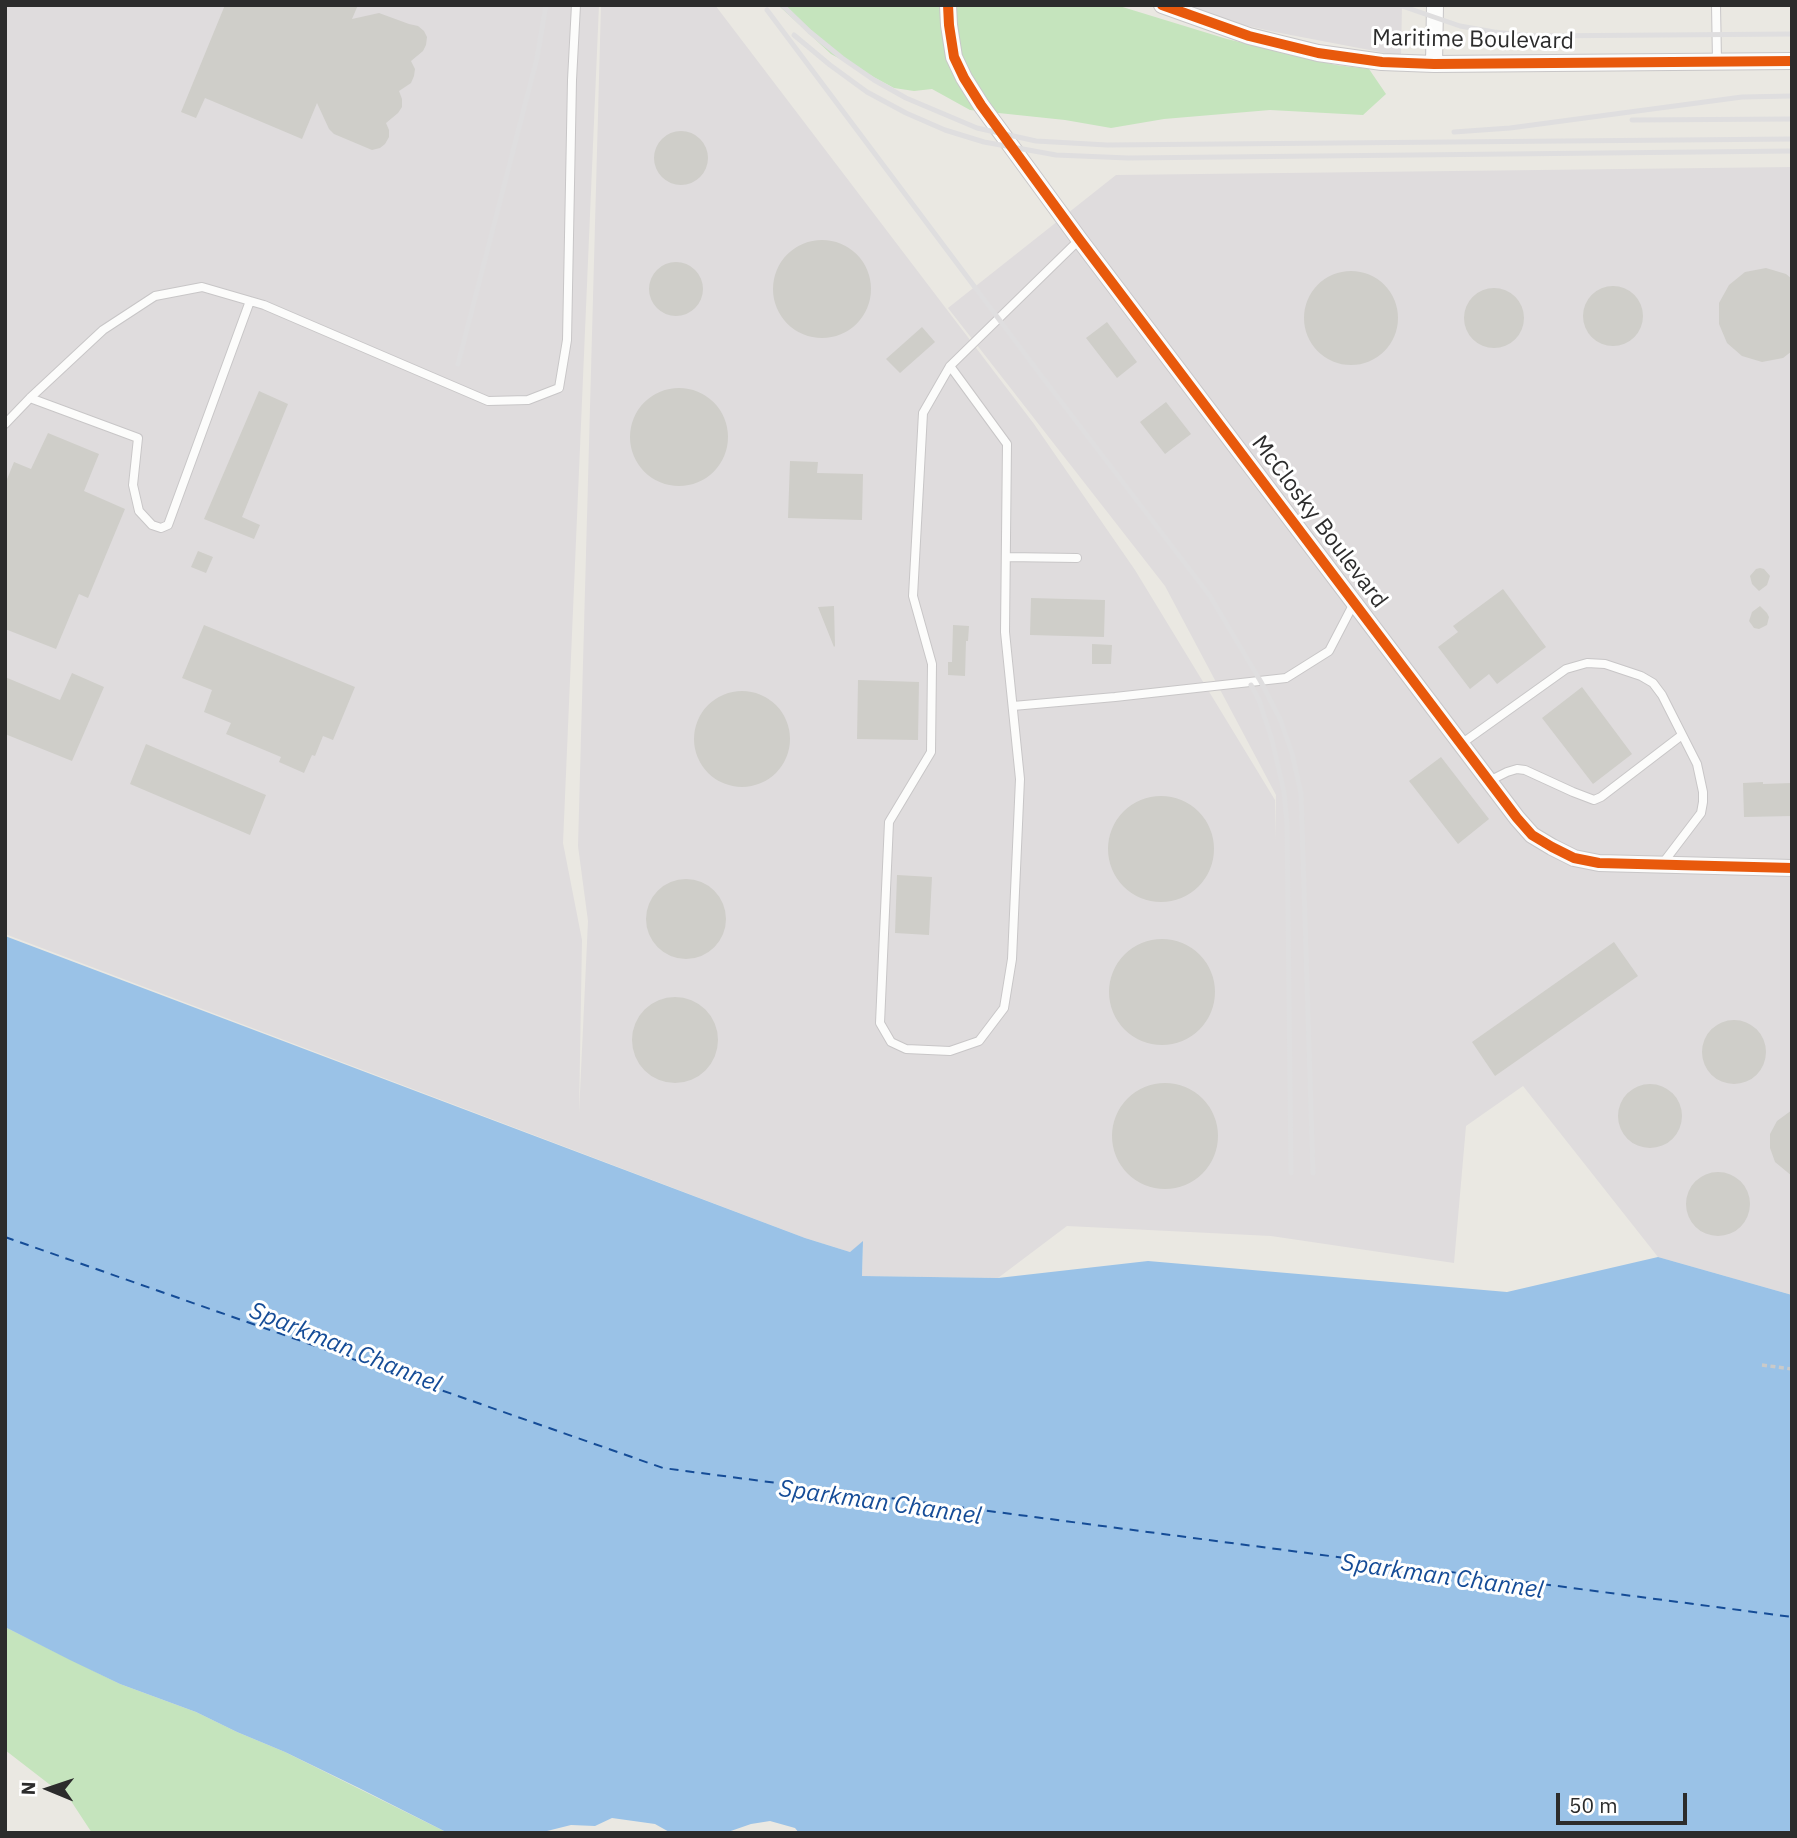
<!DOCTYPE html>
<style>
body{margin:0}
#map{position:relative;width:1797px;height:1838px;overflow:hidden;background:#eae8e2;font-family:"IBM Plex Sans",sans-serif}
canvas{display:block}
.frame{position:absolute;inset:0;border:7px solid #2c2c2c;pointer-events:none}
.north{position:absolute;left:14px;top:1754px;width:70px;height:70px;-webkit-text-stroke:5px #fff;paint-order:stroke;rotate:272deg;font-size:19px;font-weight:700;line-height:28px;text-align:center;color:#2c2c2c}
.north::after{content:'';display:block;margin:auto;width:24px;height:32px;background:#2c2c2c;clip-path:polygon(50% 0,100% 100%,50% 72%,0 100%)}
.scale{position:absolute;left:1556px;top:1793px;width:131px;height:32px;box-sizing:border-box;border:4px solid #2c2c2c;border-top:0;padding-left:9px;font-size:21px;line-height:24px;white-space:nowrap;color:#2c2c2c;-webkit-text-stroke:5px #fff;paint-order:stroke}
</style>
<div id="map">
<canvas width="1797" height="1838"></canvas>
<div class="frame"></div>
<div class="north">N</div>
<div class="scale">50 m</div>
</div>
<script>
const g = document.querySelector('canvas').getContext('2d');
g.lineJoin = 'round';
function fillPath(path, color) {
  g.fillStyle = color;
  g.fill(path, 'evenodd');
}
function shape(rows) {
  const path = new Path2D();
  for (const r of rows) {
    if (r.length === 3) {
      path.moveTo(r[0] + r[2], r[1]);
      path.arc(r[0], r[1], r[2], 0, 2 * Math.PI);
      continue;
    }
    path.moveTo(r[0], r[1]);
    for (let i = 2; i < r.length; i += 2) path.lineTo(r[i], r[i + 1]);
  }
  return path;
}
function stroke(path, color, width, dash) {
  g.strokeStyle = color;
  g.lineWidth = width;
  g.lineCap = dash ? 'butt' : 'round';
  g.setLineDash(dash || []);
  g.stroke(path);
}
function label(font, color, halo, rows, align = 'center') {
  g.font = font + ' "IBM Plex Sans",sans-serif';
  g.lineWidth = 6;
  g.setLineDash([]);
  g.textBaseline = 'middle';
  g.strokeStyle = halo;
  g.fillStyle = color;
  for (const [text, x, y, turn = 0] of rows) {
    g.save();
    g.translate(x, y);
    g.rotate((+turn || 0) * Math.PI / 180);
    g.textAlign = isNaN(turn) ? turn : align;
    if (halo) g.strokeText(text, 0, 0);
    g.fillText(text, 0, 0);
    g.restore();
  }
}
const industrial = shape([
 [5,5,599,5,563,843,582,940,579,1114,588,921,578,846,601,5,715,5,1034,424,1135,570,1275,800,1275,840,1276,795,1165,586,948,308,1116,175,1792,167,1792,1295,1658,1257,1523,1086,1466,1126,1454,1263,1271,1236,1067,1226,998,1278,862,1276,863,1242,850,1252,805,1238,5,934],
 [1180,5,1402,5,1401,56,1275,32,1203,16]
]);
const green = shape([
 [778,5,1116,5,1227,39,1336,65,1369,69,1386,94,1363,115,1270,110,1164,119,1111,128,1065,120,970,110,932,89,914,91,894,88,866,73,831,54],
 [5,1627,120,1684,196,1712,237,1732,285,1752,448,1833,92,1833,71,1801,5,1750]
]);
const water = shape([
 [5,936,805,1238,850,1252,863,1241,862,1276,998,1278,1148,1261,1507,1292,1658,1257,1792,1295,1792,1833,799,1833,795,1828,770,1821,751,1824,725,1833,671,1833,655,1824,612,1818,595,1826,571,1825,539,1833,448,1833,359,1788,285,1752,237,1732,196,1712,120,1684,70,1660,5,1627]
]);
const ferry = shape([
 [5,1237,663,1468,1792,1617]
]);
const building = shape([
 [225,5,358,5,352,19,379,13,409,24,418,26,424,31,427,37,426,45,423,51,411,61,415,69,414,76,411,83,399,91,402,99,402,107,398,113,386,123,389,130,389,137,385,144,380,148,372,150,334,134,329,129,317,103,302,139,205,98,196,118,181,112],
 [681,158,27],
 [822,289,49],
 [676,289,27],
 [1766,268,1786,274,1792,279,1792,351,1783,358,1762,362,1742,356,1727,343,1719,324,1719,303,1729,285,1745,272],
 [1351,318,47],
 [1613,316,30],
 [1494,318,30],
 [1107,322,1137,362,1117,378,1086,338],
 [922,327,935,342,900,373,886,359],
 [679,437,49],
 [259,391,288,404,242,517,260,525,254,539,204,519],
 [1166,402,1191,434,1165,454,1140,422],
 [48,433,99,454,84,491,125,509,88,598,79,594,56,649,5,629,5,484,14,462,31,469],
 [790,461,818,462,817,473,863,474,862,520,788,518],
 [198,551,213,557,206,573,191,567],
 [1760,568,1764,569,1770,576,1767,585,1759,591,1752,584,1750,576,1756,569],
 [1503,589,1546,647,1497,684,1489,674,1470,689,1438,647,1458,632,1453,626],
 [1031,598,1105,600,1104,637,1030,635],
 [834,606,835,646,834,647,818,607],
 [1760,606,1767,613,1769,617,1767,625,1759,629,1754,628,1749,621,1752,612],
 [204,625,355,687,333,740,323,736,315,756,312,755,304,773,279,762,281,757,226,734,231,723,204,712,212,690,182,678],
 [953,625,969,626,968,641,966,641,965,676,948,675,948,662,952,662],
 [1092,644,1112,645,1111,664,1092,664],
 [72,673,104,687,72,761,5,734,5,677,60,700],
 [858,680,919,682,918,740,857,739],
 [1582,687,1632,754,1593,784,1542,718],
 [742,739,48],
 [146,744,266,795,250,835,130,784],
 [1441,757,1489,819,1458,844,1409,781],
 [1763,782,1763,784,1792,783,1792,816,1744,817,1743,783],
 [1161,849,53],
 [897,875,932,877,929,935,895,933],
 [686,919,40],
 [1162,992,53],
 [1614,942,1638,976,1495,1076,1472,1042],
 [675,1040,43],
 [1734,1052,32],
 [1165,1136,53],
 [1650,1116,32],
 [1792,1110,1792,1176,1775,1162,1770,1148,1770,1134,1777,1121],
 [1718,1204,32]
]);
const path = shape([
 [1762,1365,1792,1369]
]);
const lane = shape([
 [1716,5,1717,61],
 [950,366,1007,444,1005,632,1020,779,1012,959,1004,1008,979,1041,950,1051,906,1049,891,1042,880,1023,889,822,931,752,932,664,913,596,923,413,950,366,1079,240],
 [30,398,138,438,133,485,139,511,152,525,161,528,168,525,250,301],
 [5,424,30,398,103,330,155,296,202,287,264,305,488,401,528,400,559,388,567,340,572,80,576,5],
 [1006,557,1077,558],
 [1013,706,1115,697,1286,678,1329,651,1354,603],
 [1461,744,1566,669,1587,663,1605,664,1641,676,1653,683,1662,695,1697,764,1703,792,1703,802,1701,813,1663,863],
 [1489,781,1507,772,1517,769,1525,770,1573,792,1594,800,1601,797,1682,735]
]);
const street = shape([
 [948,5,949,25,954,57,964,78,981,105,1079,239,1517,818,1532,835,1552,847,1574,858,1599,863,1792,868],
 [1162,5,1249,36,1318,53,1382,62,1434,64,1792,61],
 [1434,64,1435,5]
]);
const rail = shape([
 [782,5,810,32,842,58,874,80,906,98,977,128,1036,141,1107,145,1792,139],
 [1399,5,1460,26,1494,32,1533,36,1792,34],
 [767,10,1043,378,1210,596,1261,682,1280,719,1292,753,1301,793,1313,1173],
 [794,35,830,65,867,92,906,113,945,130,984,142,1056,155,1128,158,1792,151],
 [1632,120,1792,119],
 [1454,132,1510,128,1742,97,1792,96],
 [458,364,537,58,546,5],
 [1251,685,1259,700,1272,740,1284,792,1287,823,1291,1173]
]);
const cycleway = shape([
 [948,5,949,25,954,57,964,78,981,105,1079,239,1517,818,1532,835,1552,847,1574,858,1599,863,1792,868],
 [1162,5,1249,36,1318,53,1382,62,1434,64,1792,61]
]);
const streetNames = [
 ["Maritime Boulevard",1473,40,1],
 ["McClosky Boulevard",1319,522,53]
];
const waterNames = [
 ["Sparkman Channel",345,1348,22],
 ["Sparkman Channel",880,1503,8],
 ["Sparkman Channel",1442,1577,8]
];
fillPath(industrial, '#dfdcdd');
fillPath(green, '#c5e4bd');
fillPath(water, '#9ac2e7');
stroke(ferry, '#154c97', 2, [9, 7]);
fillPath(building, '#cfcec9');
stroke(lane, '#c8c6c7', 10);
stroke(street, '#c8c6c7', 18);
stroke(path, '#cacac9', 3.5, [5, 3.5]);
stroke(lane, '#fcfcfb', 8);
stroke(street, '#fcfcfb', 16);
stroke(rail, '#dfdedf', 5);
stroke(cycleway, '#e8590c', 10);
label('23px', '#2c2c2c', '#fff', streetNames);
label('italic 24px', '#154c97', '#fff', waterNames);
</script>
